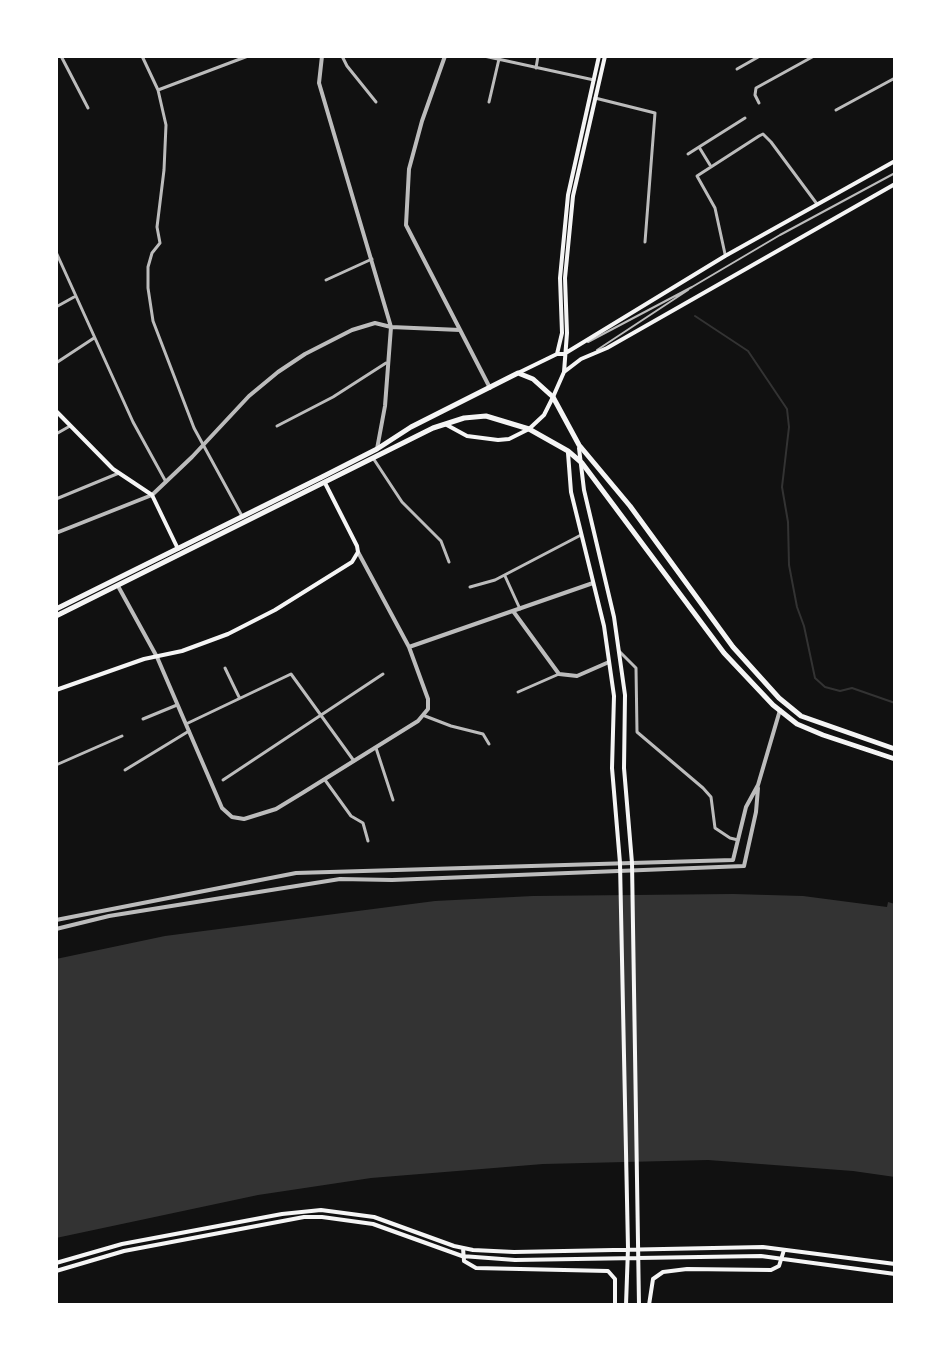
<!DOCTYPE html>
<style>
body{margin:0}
#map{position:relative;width:951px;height:1361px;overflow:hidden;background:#111;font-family:"Alegreya Sans",sans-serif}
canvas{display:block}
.frame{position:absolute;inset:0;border:58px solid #fff;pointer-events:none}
</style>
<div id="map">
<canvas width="951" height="1361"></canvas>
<div class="frame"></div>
</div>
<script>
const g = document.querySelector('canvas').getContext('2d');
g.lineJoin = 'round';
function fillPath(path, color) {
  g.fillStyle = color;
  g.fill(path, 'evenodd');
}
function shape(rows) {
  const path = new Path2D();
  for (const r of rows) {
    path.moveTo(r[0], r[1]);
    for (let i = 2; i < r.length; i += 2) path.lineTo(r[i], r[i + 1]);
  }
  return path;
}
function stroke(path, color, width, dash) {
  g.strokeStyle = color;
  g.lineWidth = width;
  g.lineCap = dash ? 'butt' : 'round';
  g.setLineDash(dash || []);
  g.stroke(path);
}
const water = shape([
 [733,894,803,896,887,907,888,902,895,904,895,1177,853,1171,708,1160,543,1164,371,1178,258,1195,56,1238,56,959,165,936,435,901,533,896]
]);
const stream = shape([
 [695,316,748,351,787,409,789,427,782,487,788,522,789,565,797,607,804,626,815,678,825,687,840,691,852,688,895,703]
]);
const service = shape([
 [588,342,692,287,780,235,895,173],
 [597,350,688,290]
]);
const minor = shape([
 [61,56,88,108],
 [142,56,158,90,166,125,164,170,157,227,160,243,152,253,148,267,148,288,153,321,194,428,242,516],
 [342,56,347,66,376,102],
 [484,56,594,80],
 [536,68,538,56],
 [737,69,760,56],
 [158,90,248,56],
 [595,98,655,113,645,242],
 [489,102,499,59],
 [759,103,755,95,756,88,814,56],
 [836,110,895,78],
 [688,154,699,147],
 [710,165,699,147,745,118],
 [56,252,133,422,166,482],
 [725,254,715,208,697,176,759,136,763,134,771,142,817,204],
 [326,280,372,259],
 [56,307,74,297],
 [56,363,94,338],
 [277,426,333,397,386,363],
 [56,434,70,426],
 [373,458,402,502,441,541,449,562],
 [56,499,119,473],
 [505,576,520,609],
 [470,587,495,580,581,535],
 [619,651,636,668,637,732,703,788,711,797,715,828,730,838,738,840],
 [225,668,239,697],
 [518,692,559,674],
 [425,716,451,726,483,734,489,744],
 [143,719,177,705],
 [186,724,291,674,354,761],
 [376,748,393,800],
 [56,765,122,736],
 [125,770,189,731],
 [223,780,383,674],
 [325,780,351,816,363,823,368,841]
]);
const tertiary = shape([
 [322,56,319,83,391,327,385,406,377,449],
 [445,56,422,121,409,169,406,225,490,388],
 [56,533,152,495,192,457,249,396,278,372,305,354,352,330,375,323,391,327,460,330],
 [118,586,157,657,222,808,232,817,244,819,276,809,304,792,418,721,428,709,428,699,409,647,358,552],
 [513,611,559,674,577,676,609,662],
 [409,647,593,583],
 [56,920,296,873,733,860,746,807,758,785,780,710],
 [56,929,109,916,340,879,392,880,744,866,756,812,758,788]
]);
const secondary = shape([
 [557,354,562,333,560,278,568,195,599,56],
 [564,372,581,359,607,348,895,184],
 [518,373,557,354,564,354,725,256,895,161],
 [56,411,113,469,152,495,178,549],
 [445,424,467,436,498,440,509,439,529,429,544,415,553,397,564,372,567,333,565,278,573,196,605,56],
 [579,448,584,490,614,617,625,695,624,768,632,863,639,1305],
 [568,453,571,492,604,626,614,696,612,768,620,863,628,1248,626,1305],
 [56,690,144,659,182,651,228,634,275,610,352,562,358,552,357,546,325,483],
 [463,1248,464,1261,476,1268,608,1271,615,1279,615,1305],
 [56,1263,122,1244,282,1214,321,1210,374,1217,454,1246,473,1250,514,1252,763,1247,895,1264],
 [56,1271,124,1251,304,1217,322,1217,373,1224,462,1256,515,1260,761,1256,895,1274],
 [649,1305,653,1279,663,1272,687,1269,771,1270,779,1266,784,1250]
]);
const primary = shape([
 [56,609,322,477,377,449,411,427,518,373,533,379,553,397,579,445,630,506,733,647,779,698,801,716,895,749],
 [56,616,433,428,464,418,486,416,529,429,568,451,582,463,724,653,773,705,797,724,823,735,895,759]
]);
fillPath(water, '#333');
stroke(stream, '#333', 2);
stroke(service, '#bcbcbc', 2);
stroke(minor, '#bcbcbc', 3);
stroke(tertiary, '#bcbcbc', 4);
stroke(secondary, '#f5f5f5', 4);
stroke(primary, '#f5f5f5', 5);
</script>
